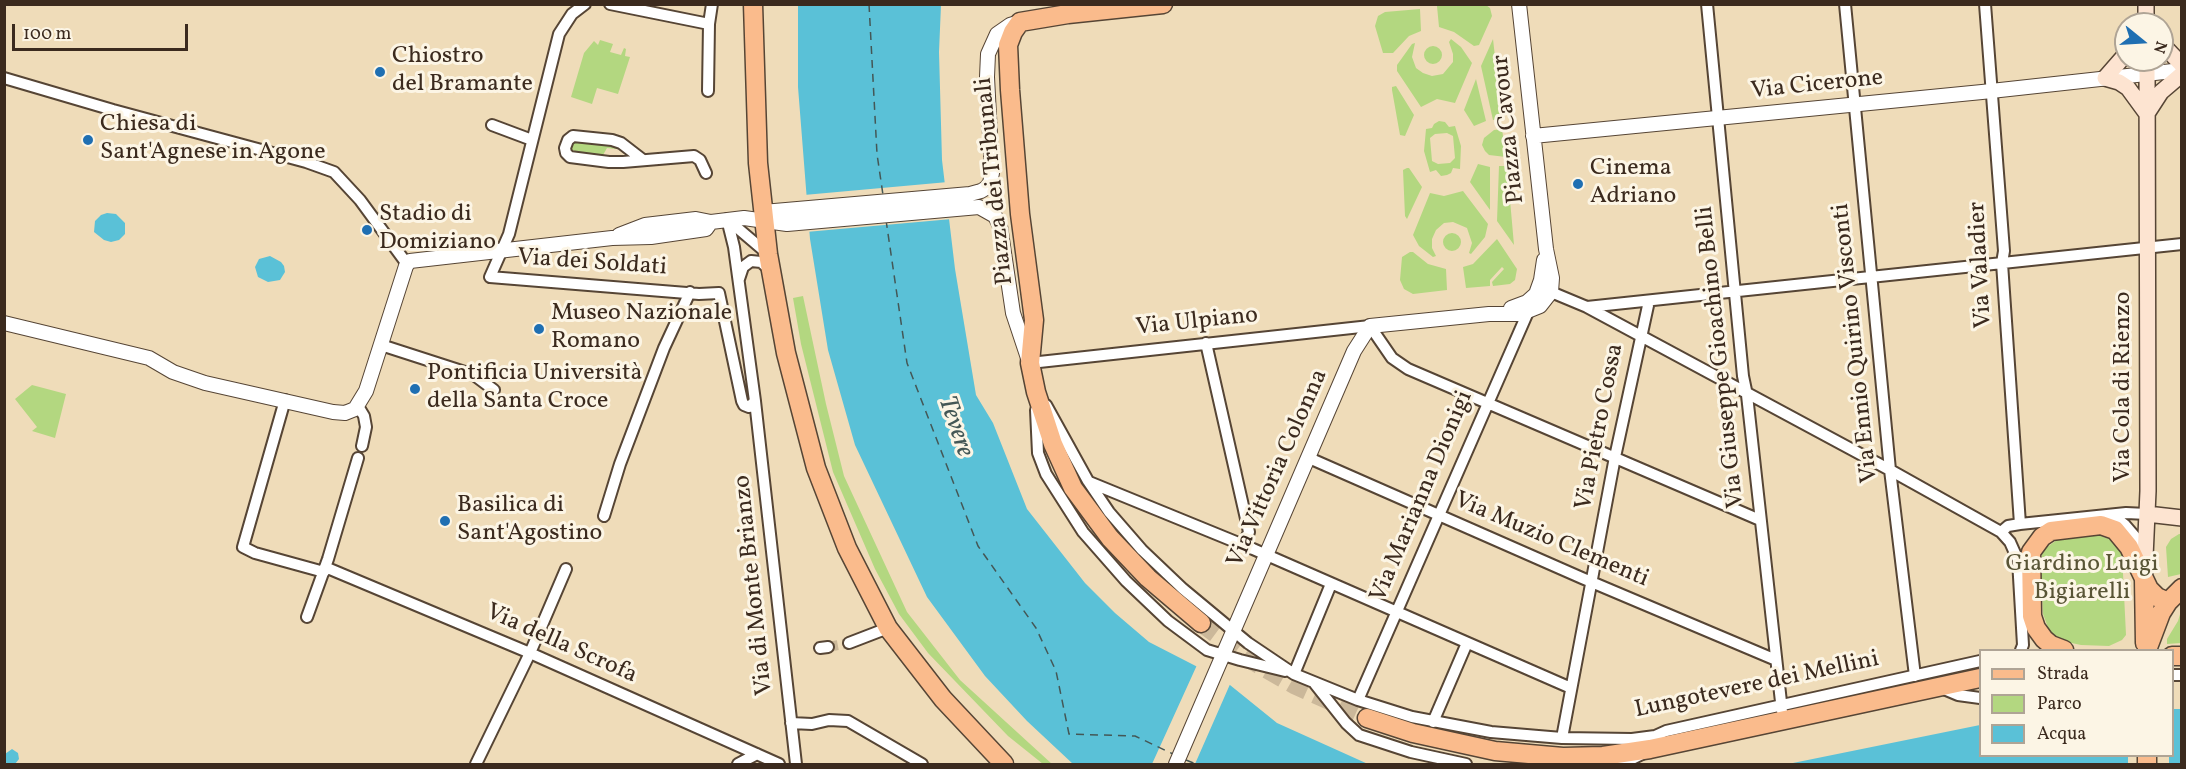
<!DOCTYPE html>
<meta charset="utf-8">
<style>
body{margin:0}
#map{position:relative;width:2186px;height:769px;overflow:hidden;background:#efdcb9;font-family:Vollkorn,serif}
canvas{display:block}
.frame{position:absolute;inset:0;border:6px solid #3b2a1e;pointer-events:none}
.legend{position:absolute;left:1979px;top:649px;width:195px;height:108px;box-sizing:border-box;background:#fcf5e5;border:2px solid #afa495;margin:0;padding:8px 10px;list-style:none;font-size:18px;color:#3b2a1e}
.legend li{display:flex;align-items:center;gap:12px;height:30px}
.legend b{width:30px;border:2px solid #afa495}
.north{position:absolute;left:2114px;top:12px;width:60px;height:60px;box-sizing:border-box;background:#fcf5e5;border:2px solid #afa495;border-radius:50%;rotate:108deg;font-size:16px;font-weight:700;line-height:24px;text-align:center;color:#3b2a1e}
.north::after{content:'';display:block;margin:auto;width:21px;height:27px;background:#1f6fb2;clip-path:polygon(50% 0,100% 100%,50% 72%,0 100%)}
.scale{position:absolute;left:12px;top:24px;width:176px;height:27px;box-sizing:border-box;border:3px solid #3b2a1e;border-top:0;padding-left:8px;font-size:18px;line-height:21px;white-space:nowrap;color:#3b2a1e;-webkit-text-stroke:4px #fcf5e5;paint-order:stroke}
</style>
<div id="map">
<canvas width="2186" height="769"></canvas>
<div class="frame"></div>
<ul class="legend">
<li><b style="height:8px;background:#fabb8c"></b>Strada</li>
<li><b style="height:16px;background:#b3d780"></b>Parco</li>
<li><b style="height:16px;background:#5ac1d7"></b>Acqua</li>
</ul>
<div class="north">N</div>
<div class="scale">100 m</div>
</div>
<script>
const g = document.querySelector('canvas').getContext('2d');
g.lineJoin = 'round';
function fillPath(path, color) {
  g.fillStyle = color;
  g.fill(path, 'evenodd');
}
function shape(rows) {
  const path = new Path2D();
  for (const r of rows) {
    if (r.length === 3) {
      path.moveTo(r[0] + r[2], r[1]);
      path.arc(r[0], r[1], r[2], 0, 2 * Math.PI);
      continue;
    }
    path.moveTo(r[0], r[1]);
    for (let i = 2; i < r.length; i += 2) path.lineTo(r[i], r[i + 1]);
  }
  return path;
}
function stroke(path, color, width, dash) {
  g.strokeStyle = color;
  g.lineWidth = width;
  g.lineCap = dash ? 'butt' : 'round';
  g.setLineDash(dash || []);
  g.stroke(path);
}
function label(font, color, halo, rows, align = 'center') {
  g.font = font + ' Vollkorn,serif';
  g.lineWidth = 6;
  g.setLineDash([]);
  g.textBaseline = 'middle';
  g.strokeStyle = halo;
  g.fillStyle = color;
  for (const [text, x, y, turn = 0] of rows) {
    g.save();
    g.translate(x, y);
    g.rotate((+turn || 0) * Math.PI / 180);
    g.textAlign = isNaN(turn) ? turn : align;
    if (halo) g.strokeText(text, 0, 0);
    g.fillText(text, 0, 0);
    g.restore();
  }
}
const green = shape([
 [1452,5,1486,5,1490,8,1492,16,1479,45,1474,46,1454,32,1439,27,1437,6],
 [1420,9,1421,31,1409,36,1393,53,1383,53,1375,26,1378,16,1385,12],
 [1451,39,1461,47,1472,63,1455,103,1437,99,1421,107,1397,71,1397,65,1412,44,1415,43,1412,57,1416,68,1423,73,1432,76,1443,74,1453,62,1453,54,1449,42],
 [1493,39,1502,119,1493,120,1481,66],
 [600,40,613,44,610,52,621,55,624,48,626,49,625,56,630,57,618,94,597,88,592,104,571,97,584,53,594,41,598,45],
 [1433,55,9],
 [1476,79,1486,121,1474,126,1464,110],
 [1396,86,1414,115,1405,136,1400,135,1392,90,1392,87],
 [1439,121,1445,122,1449,127,1455,126,1461,146,1460,169,1453,168,1451,173,1447,175,1441,176,1436,170,1430,172,1424,151,1426,129,1432,128,1434,124],
 [1447,133,1453,136,1455,158,1450,163,1438,164,1432,161,1430,138,1435,134],
 [1502,129,1506,157,1489,155,1485,151,1482,145,1484,138,1494,130],
 [576,140,617,144,616,149,607,148,603,155,577,152,570,149,570,143],
 [1478,164,1490,167,1490,210,1470,182],
 [1499,166,1507,166,1514,245,1497,221],
 [1407,168,1409,168,1422,187,1407,219,1405,216,1403,170],
 [1463,191,1488,224,1485,237,1471,254,1469,253,1472,243,1467,228,1453,222,1444,223,1436,230,1432,239,1432,248,1436,256,1433,257,1419,246,1413,235,1430,193,1444,196],
 [1452,242,9],
 [1497,239,1517,269,1515,280,1510,284,1493,286,1492,282,1504,269,1502,267,1490,280,1490,286,1466,288,1463,267,1473,264],
 [1410,252,1413,252,1428,264,1446,269,1447,290,1413,294,1404,289,1400,280,1402,257],
 [803,296,826,404,844,476,907,612,960,680,1052,764,1043,764,1008,736,928,653,899,614,875,569,833,472,801,344,793,298],
 [32,385,66,394,55,438,32,431,37,427,15,399],
 [2179,534,2181,534,2181,574,2168,577,2166,547,2171,539],
 [2098,535,2114,541,2122,553,2126,635,2122,640,2109,646,2081,645,2062,641,2050,633,2043,614,2041,567,2042,554,2047,547,2057,540],
 [2181,611,2181,643,2167,644,2167,639,2178,621]
]);
const water = shape([
 [798,5,941,5,939,52,942,160,955,269,976,395,993,423,1027,509,1085,583,1115,613,1149,642,1225,681,1277,723,1368,764,1073,764,1027,721,985,676,927,597,855,445,828,350,810,239,798,87],
 [107,213,116,214,125,223,125,234,119,240,111,242,104,240,94,232,95,221,101,215],
 [270,256,281,262,284,266,285,272,280,280,268,282,258,277,255,267,259,259],
 [2173,709,2181,709,2181,764,1788,764,1980,725,1980,756,2172,756],
 [12,749,18,753,19,759,15,764,8,764,5,762,5,754]
]);
const pier = shape([
 [948,182,952,219,806,232,804,195],
 [1197,665,1231,682,1195,764,1152,764],
 [2126,756,2171,756,2169,756,2169,764,2128,764,2128,756]
]);
const ferry = shape([
 [869,4,877,154,883,195],
 [886,220,907,363,978,546,1036,628,1056,671,1069,734,1135,736,1173,754],
 [1186,760,1196,764]
]);
const minorTunnel = shape([
 [828,647,849,643]
]);
const primaryTunnel = shape([
 [1201,623,1252,661,1294,685,1367,718]
]);
const minor = shape([
 [585,4,572,14,559,34,509,234,490,277,699,294,719,293,742,401,744,405,749,407,755,401],
 [610,4,709,24],
 [1707,4,1743,376,1747,395,1782,711],
 [1845,4,1890,470,1915,676],
 [1985,4,2004,251,2002,263,2020,524],
 [4,78,113,110,306,162,334,172,360,200,407,264],
 [708,91,709,24,712,4],
 [492,125,532,140],
 [643,160,621,143,612,140,573,136,568,140,565,148,566,153,570,157,609,162,623,162,694,156,700,160,706,173],
 [727,219,734,247,755,401,796,764],
 [728,220,768,254],
 [739,279,743,267,751,261,761,262,769,269],
 [1551,292,1587,307,1890,470,2001,532,2008,526,2020,524,2126,513,2147,514],
 [1587,307,2182,244],
 [1206,343,1249,532,1243,545],
 [381,345,474,375,494,390],
 [1030,363,1370,326,1392,358,1408,369,1760,520],
 [285,400,243,547,255,553,324,572],
 [1046,405,1088,481,1109,512,1142,550,1183,589,1248,643,1294,674,1358,700,1412,717,1491,732,1562,738,1632,739,1655,736,1666,731,1769,708,1980,661],
 [358,406,364,416,366,427,362,446],
 [1036,410,1038,453,1046,474,1083,532,1126,581,1168,621,1207,650,1240,660,1285,671],
 [1309,458,1582,578,1776,660],
 [1089,482,1253,549,1571,688],
 [604,516,620,464,664,348,690,292],
 [2108,516,2116,518,2125,525,2145,548],
 [2001,532,2010,542,2018,560,2023,645,2021,650],
 [325,567,530,653,779,764],
 [307,617,328,559,358,458],
 [849,643,888,628],
 [820,648,828,647],
 [1294,674,1331,584],
 [2172,675,2182,675],
 [1315,684,1346,723,1359,735,1411,752,1466,764],
 [1939,687,1958,695,1980,698],
 [1358,700,1528,312],
 [1433,722,1467,643],
 [791,723,812,724,829,720,848,721,922,764],
 [1562,738,1615,457,1649,301],
 [476,764,530,653,566,569],
 [738,764,757,754],
 [1622,764,1642,754]
]);
const tertiary = shape([
 [1533,136,1982,92,2182,70],
 [763,212,970,194,981,191,986,188,990,183,992,173,987,77,988,54,997,34,1010,25,1020,22],
 [619,235,645,225,696,219,711,222,744,218,787,224,979,207,995,216,1000,226,1013,313,1029,361],
 [1511,308,1527,302,1536,294,1541,280,1544,260],
 [4,323,149,358,173,372,205,383,333,412,345,413,355,409,366,391,406,266,410,261,612,238,651,237,706,229,711,222],
 [1176,764,1354,351,1370,326,1489,314,1520,314,1540,306,1551,292,1552,278,1546,249,1519,4]
]);
const secondary = shape([
 [2146,4,2146,24],
 [2162,44,2182,65],
 [2126,54,2105,78,2119,82,2128,88,2147,114],
 [2148,112,2161,92,2182,74],
 [2147,514,2182,518],
 [2144,579,2148,491,2147,60]
]);
const primary = shape([
 [753,4,758,163,768,254,786,353,816,468,847,548,888,628,943,699,1004,764],
 [1163,4,1068,14,1020,22,1013,32,1008,45,1010,90,1020,214,1034,320,1030,363,1036,392,1053,444,1073,488,1110,538,1148,578,1201,623],
 [2144,579,2145,643],
 [2064,650,2051,645,2044,639,2036,628,2032,616,2031,552,2042,537,2051,531,2101,525,2115,530,2129,547,2149,589,2157,597,2168,602],
 [2147,650,2161,613,2168,602,2182,588],
 [2172,656,2182,656],
 [1367,718,1413,733,1495,751,1563,757,1603,756,1650,749,1980,678],
 [2147,756,2147,764]
]);
const markers = [
 [380,72,6,"#1f6fb2"],
 [88,140,6,"#1f6fb2"],
 [1578,184,6,"#1f6fb2"],
 [367,230,6,"#1f6fb2"],
 [539,329,6,"#1f6fb2"],
 [415,389,6,"#1f6fb2"],
 [445,521,6,"#1f6fb2"]
];
const poiNames = [
 ["Chiostro",392,58],
 ["del Bramante",392,86],
 ["Chiesa di",100,126],
 ["Sant'Agnese in Agone",100,154],
 ["Cinema",1590,170],
 ["Adriano",1590,198],
 ["Stadio di",379,216],
 ["Domiziano",379,244],
 ["Museo Nazionale",551,315],
 ["Romano",551,343],
 ["Pontificia Università",427,375],
 ["della Santa Croce",427,403],
 ["Basilica di",457,507],
 ["Sant'Agostino",457,535]
];
const streetNames = [
 ["Via Cicerone",1817,86,-6],
 ["Piazza Cavour",1510,129,-96],
 ["Piazza dei Tribunali",996,181,-96],
 ["Via dei Soldati",592,264,4],
 ["Via Valadier",1982,265,-93],
 ["Via Ulpiano",1197,323,-6],
 ["Via Ennio Quirino Visconti",1857,343,-96],
 ["Via Giuseppe Gioachino Belli",1722,357,-96],
 ["Via Cola di Rienzo",2125,387,-90],
 ["Via Pietro Cossa",1601,427,-79],
 ["Via Vittoria Colonna",1279,469,-66],
 ["Via Marianna Dionigi",1423,497,-67],
 ["Via Muzio Clementi",1551,541,23],
 ["Via di Monte Brianzo",755,585,-96],
 ["Via della Scrofa",561,645,24],
 ["Lungotevere dei Mellini",1757,686,-12]
];
const parkNames = [
 ["Giardino Luigi",2082,566],
 ["Bigiarelli",2082,594]
];
const waterNames = [
 ["Tevere",954,427,71]
];
fillPath(green, '#b3d780');
fillPath(water, '#5ac1d7');
fillPath(pier, '#efdcb9');
stroke(ferry, '#445756', 1.5, [8, 6]);
stroke(minorTunnel, '#cbb89a', 10, [10, 5]);
stroke(primaryTunnel, '#cbb89a', 18, [18, 9]);
stroke(minor, '#564535', 14);
stroke(tertiary, '#564535', 16);
stroke(secondary, '#564535', 18);
stroke(primary, '#564535', 21);
stroke(minor, '#fff', 10);
stroke(tertiary, '#fff', 14);
stroke(secondary, '#fde4d1', 15);
stroke(primary, '#fabb8c', 18);
for (const [x, y, r, color] of markers) {
  const dot = new Path2D();
  dot.arc(x, y, r, 0, 2 * Math.PI);
  g.fillStyle = color;
  g.fill(dot);
  stroke(dot, '#fcf5e5', 2);
}
label('24px', '#3b2a1e', '#fcf5e5', poiNames, 'left');
label('24px', '#3b2a1e', '#fcf5e5', streetNames);
label('24px', '#595536', '#fcf5e5', parkNames);
label('italic 26px', '#445756', '#fcf5e5', waterNames);
</script>
